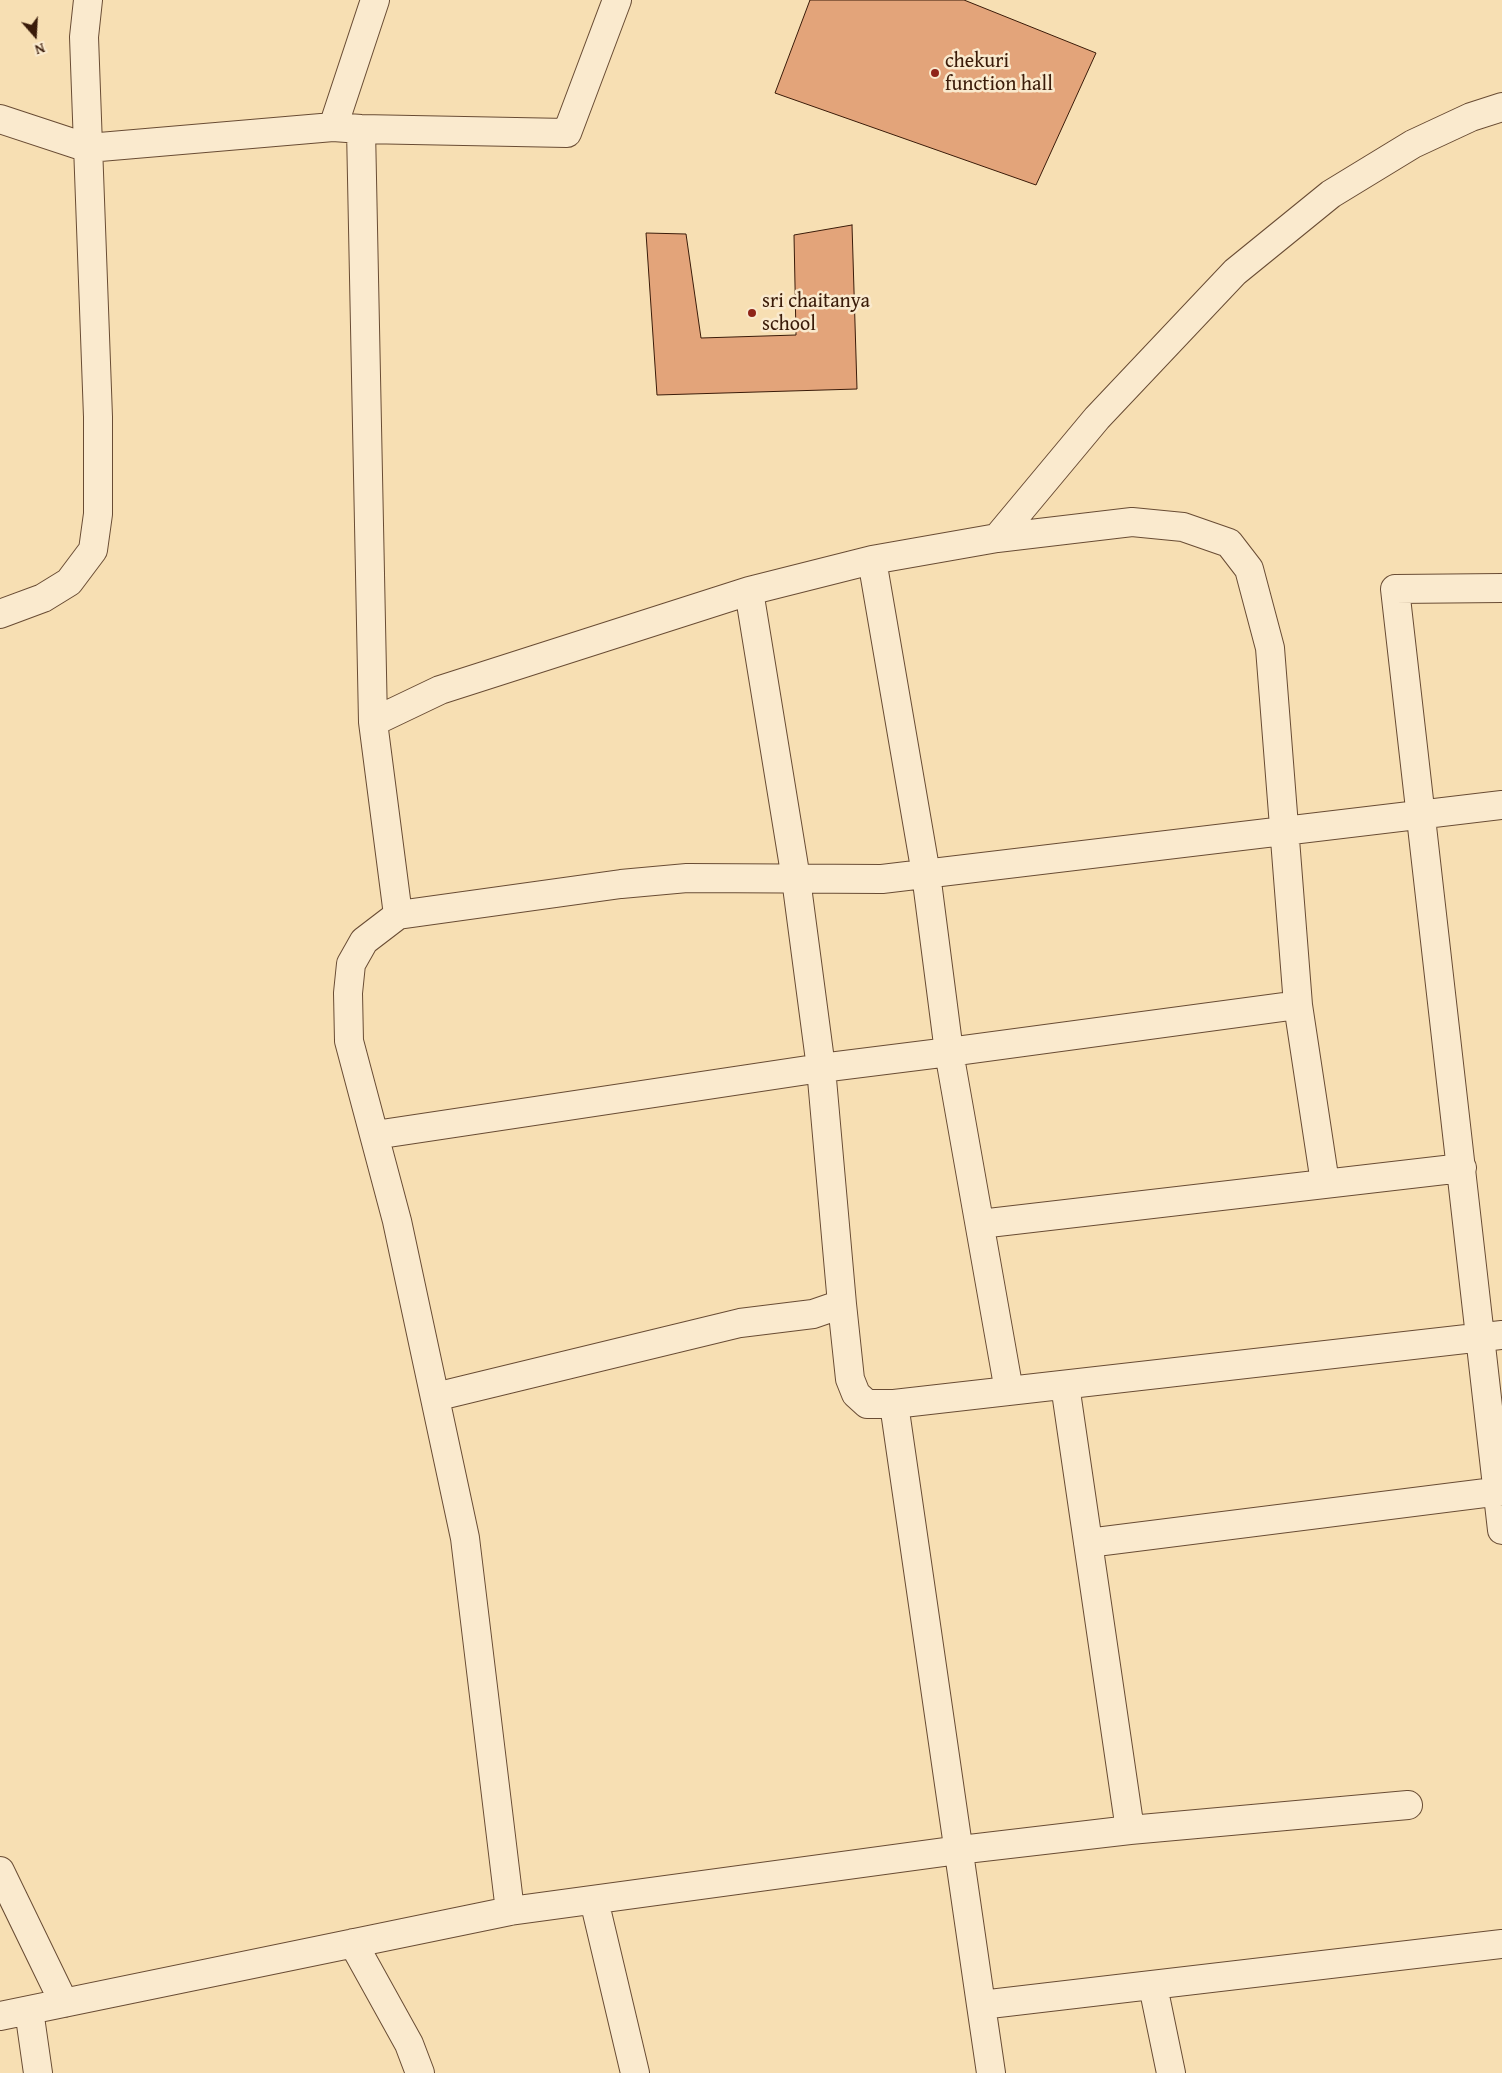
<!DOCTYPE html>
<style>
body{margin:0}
#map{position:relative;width:1502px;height:2073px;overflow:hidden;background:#f7dfb3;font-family:"Gentium Book Plus",serif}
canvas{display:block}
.north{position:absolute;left:10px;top:10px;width:50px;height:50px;-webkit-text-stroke:4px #faeace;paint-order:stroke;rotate:161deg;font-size:14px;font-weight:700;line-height:20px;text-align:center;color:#3a1b09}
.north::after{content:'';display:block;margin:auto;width:18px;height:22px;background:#3a1b09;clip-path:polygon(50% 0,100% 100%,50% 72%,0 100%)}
</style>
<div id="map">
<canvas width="1502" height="2073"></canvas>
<div class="north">N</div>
</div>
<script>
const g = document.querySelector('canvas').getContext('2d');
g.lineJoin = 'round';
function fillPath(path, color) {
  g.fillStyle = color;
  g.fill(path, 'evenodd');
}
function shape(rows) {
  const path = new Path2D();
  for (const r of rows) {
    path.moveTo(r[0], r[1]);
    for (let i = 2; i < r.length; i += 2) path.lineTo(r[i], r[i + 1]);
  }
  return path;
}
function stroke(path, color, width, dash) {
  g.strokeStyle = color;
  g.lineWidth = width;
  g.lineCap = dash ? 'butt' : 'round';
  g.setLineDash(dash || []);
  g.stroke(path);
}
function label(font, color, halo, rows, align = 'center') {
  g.font = font + ' "Gentium Book Plus",serif';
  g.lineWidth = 5;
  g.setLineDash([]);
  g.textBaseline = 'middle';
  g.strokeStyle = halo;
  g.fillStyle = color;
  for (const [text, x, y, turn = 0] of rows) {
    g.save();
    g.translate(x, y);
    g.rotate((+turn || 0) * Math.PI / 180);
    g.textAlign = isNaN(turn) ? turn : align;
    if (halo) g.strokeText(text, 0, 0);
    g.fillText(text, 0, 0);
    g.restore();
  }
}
const building = shape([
 [810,0,964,0,1096,53,1036,185,775,93,810,0],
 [852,225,857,389,657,395,646,233,686,234,701,338,796,335,794,235,852,225]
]);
const minor = shape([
 [0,119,88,148,333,127,361,129,567,133,617,0],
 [333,127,375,0],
 [361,129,373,722,398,915,364,941,351,964,348,993,349,1041,397,1221,465,1538,510,1911],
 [997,538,1097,418,1235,272,1331,194,1413,144,1471,117,1502,107],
 [872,560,926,874,949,1052,1009,1391],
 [1502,588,1395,589,1502,1530],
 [749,591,796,879,821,1068,842,1304,850,1379,856,1394,867,1404,894,1404],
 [0,614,43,598,69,582,93,550,98,514,98,417,84,37,88,0],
 [373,722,440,690,749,591,872,560,997,538,1132,522,1183,527,1229,543,1249,569,1270,648,1298,1005,1325,1183],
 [398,915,621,884,687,878,882,879,1502,805],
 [375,1135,821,1068,949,1052,1298,1005],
 [980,1224,1462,1168],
 [1502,1335,894,1404,981,2005,1502,1944],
 [1065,1385,1130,1830],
 [435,1397,740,1323,813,1314,842,1304],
 [1088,1543,1502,1491],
 [0,1871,64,2003],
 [594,1900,635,2073],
 [353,1943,409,2044,420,2073],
 [1153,1986,1171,2073],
 [981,2005,991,2073],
 [29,2010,38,2073],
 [0,2016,510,1911,959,1850,1130,1830,1408,1805]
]);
const markers = [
 [935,73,5,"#8f2418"],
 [752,313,5,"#8f2418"]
];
const poiNames = [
 ["chekuri",945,62],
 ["function hall",945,85],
 ["sri chaitanya",762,302],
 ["school",762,325]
];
fillPath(building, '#e3a47a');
stroke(building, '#3a1b09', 1);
stroke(minor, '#694c34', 30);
stroke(minor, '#faeace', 28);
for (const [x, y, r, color] of markers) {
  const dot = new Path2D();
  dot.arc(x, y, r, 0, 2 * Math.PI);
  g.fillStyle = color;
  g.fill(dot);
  stroke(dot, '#faeace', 2);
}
label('20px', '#3a1b09', '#faeace', poiNames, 'left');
</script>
